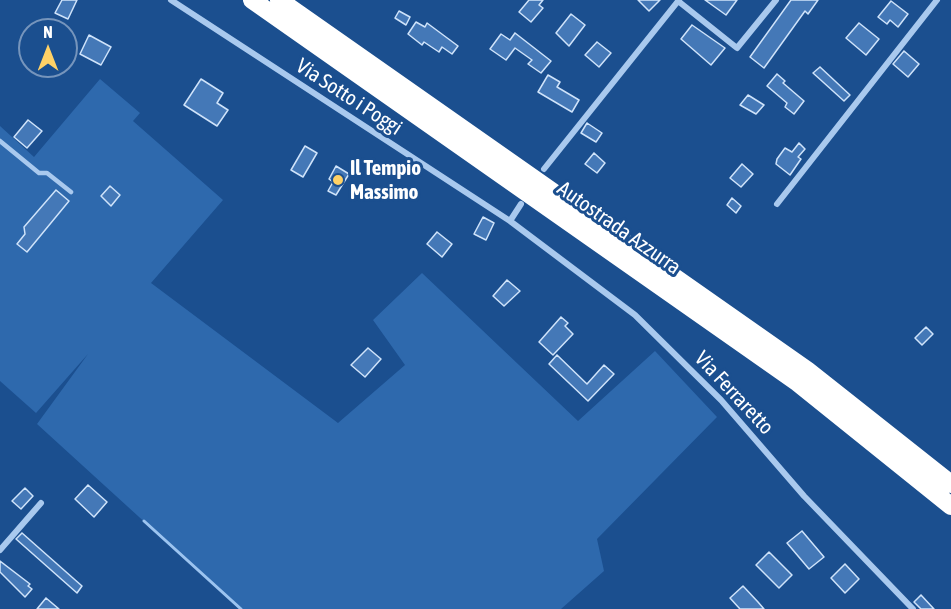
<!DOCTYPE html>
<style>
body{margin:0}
#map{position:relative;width:951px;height:609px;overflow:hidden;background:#1b4f8f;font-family:"Asap Condensed",sans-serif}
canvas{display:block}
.north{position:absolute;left:18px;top:18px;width:60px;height:60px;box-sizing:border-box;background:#1b4f8f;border:2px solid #7695bc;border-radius:50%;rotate:0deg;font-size:16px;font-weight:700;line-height:24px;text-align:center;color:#fff}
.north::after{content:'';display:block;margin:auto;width:21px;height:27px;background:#ffd166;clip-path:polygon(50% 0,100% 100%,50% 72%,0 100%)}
</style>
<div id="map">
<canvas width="951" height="609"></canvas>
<div class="north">N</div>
</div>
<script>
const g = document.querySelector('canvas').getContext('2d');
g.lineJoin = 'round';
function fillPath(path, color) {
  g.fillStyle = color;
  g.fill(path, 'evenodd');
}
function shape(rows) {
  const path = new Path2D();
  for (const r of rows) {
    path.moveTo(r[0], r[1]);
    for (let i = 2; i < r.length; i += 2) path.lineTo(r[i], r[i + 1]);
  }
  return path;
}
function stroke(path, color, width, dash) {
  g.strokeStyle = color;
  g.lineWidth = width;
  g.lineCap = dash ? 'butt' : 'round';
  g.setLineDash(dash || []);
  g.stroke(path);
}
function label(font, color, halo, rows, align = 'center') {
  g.font = font + ' "Asap Condensed",sans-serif';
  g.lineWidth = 6;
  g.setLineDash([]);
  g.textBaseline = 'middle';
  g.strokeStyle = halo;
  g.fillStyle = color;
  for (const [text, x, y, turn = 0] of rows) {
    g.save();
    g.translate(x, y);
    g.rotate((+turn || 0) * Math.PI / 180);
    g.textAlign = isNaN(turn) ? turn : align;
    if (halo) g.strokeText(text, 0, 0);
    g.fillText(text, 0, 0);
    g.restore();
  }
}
const green = shape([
 [100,79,140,113,133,121,223,200,151,283,338,423,405,365,373,320,422,273,578,421,655,351,717,417,597,539,604,571,561,609,240,609,37,424,88,354,36,413,0,381,0,126,34,157]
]);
const stream = shape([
 [144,521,241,609]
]);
const building = shape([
 [62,0,77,0,68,19,55,13,62,0],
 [529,0,543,0,539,5,543,8,531,22,519,12,529,0],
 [638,0,660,0,649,11,638,0],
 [705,0,737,0,726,15,705,0],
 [791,0,818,0,808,14,805,11,764,68,750,57,791,0],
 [891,1,908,14,898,27,890,20,887,24,878,17,891,1],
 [399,11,410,17,406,25,395,18,399,11],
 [571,14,585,25,569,46,556,33,571,14],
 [416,22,425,27,427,23,458,46,452,54,442,47,439,52,424,42,422,45,408,34,416,22],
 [859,23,879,39,866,55,846,38,859,23],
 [692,25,725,48,711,65,681,39,692,25],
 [515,33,551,61,541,73,528,64,532,60,515,48,506,60,490,49,501,34,510,40,515,33],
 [89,35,111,47,101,65,80,54,89,35],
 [597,42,611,53,599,67,585,55,597,42],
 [904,51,919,64,908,77,893,64,904,51],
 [820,67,850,95,844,101,813,73,820,67],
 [777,74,785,81,783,83,804,101,794,114,785,107,787,103,767,86,777,74],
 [548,75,560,82,557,87,579,100,572,112,538,92,548,75],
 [201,79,223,93,217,103,228,110,217,126,184,105,201,79],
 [748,95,764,105,756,114,740,105,748,95],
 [28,120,42,131,27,148,14,137,28,120],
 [587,123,602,133,596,142,581,133,587,123],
 [799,143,805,149,798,157,801,159,790,175,776,164,777,159,785,148,792,152,799,143],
 [305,146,317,153,303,177,291,170,305,146],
 [594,153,605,163,597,173,585,164,594,153],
 [742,164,753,174,741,187,730,178,742,164],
 [336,166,349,174,336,195,328,191,333,182,329,179,336,166],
 [110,186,120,195,111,206,101,196,110,186],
 [56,190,69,201,27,252,17,244,25,234,24,227,56,190],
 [732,198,741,206,736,213,727,205,732,198],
 [483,217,494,223,486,240,474,234,483,217],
 [437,232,452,244,442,257,427,244,437,232],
 [507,280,520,291,504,306,493,296,507,280],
 [561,317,568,323,565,326,573,334,553,355,539,342,561,317],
 [926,327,933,334,922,345,915,338,926,327],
 [368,348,381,359,365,377,351,365,368,348],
 [557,355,587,384,604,365,614,374,588,401,549,364,557,355],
 [88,485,107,502,94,517,75,499,88,485],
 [25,488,33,496,21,509,12,501,25,488],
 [802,531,824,557,809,569,787,543,802,531],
 [22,533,82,586,77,593,16,539,22,533],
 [769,552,792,575,779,588,756,565,769,552],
 [0,561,30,584,28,586,32,589,25,597,0,572,0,561],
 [845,564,859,579,845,593,831,578,845,564],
 [743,586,758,602,764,609,740,609,730,598,743,586],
 [921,595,934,609,921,609,914,602,921,595],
 [46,598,59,609,37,609,46,598]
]);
const service = shape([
 [0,141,39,173,47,173,71,192]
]);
const minor = shape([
 [171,0,510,221,635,315,721,400,804,496,913,609],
 [678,1,737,48,776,0],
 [544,169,679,0],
 [777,204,937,0],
 [510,221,521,204],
 [0,550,41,503]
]);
const motorway = shape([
 [252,0,798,383,951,506],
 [279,0,807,370,951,484]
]);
const markers = [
 [338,180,6,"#ffd166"]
];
const streetNames = [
 ["Via Sotto i Poggi",349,97,33],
 ["Autostrada Azzurra",619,228,35],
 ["Via Ferraretto",734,393,47]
];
const poiNames = [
 ["Il Tempio",350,168],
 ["Massimo",350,192]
];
fillPath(green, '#2e69ad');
stroke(stream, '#9cc4f0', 3);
fillPath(building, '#4478b7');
stroke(building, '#cfe3fa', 1.5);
stroke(service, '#a9c9ee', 4.5);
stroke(minor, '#a9c9ee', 6);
stroke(motorway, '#fff', 18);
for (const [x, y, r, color] of markers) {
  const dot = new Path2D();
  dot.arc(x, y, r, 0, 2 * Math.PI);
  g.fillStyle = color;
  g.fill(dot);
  stroke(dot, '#1b4f8f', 2);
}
label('21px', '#fff', '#1b4f8f', streetNames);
label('bold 21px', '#fff', '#1b4f8f', poiNames, 'left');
</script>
